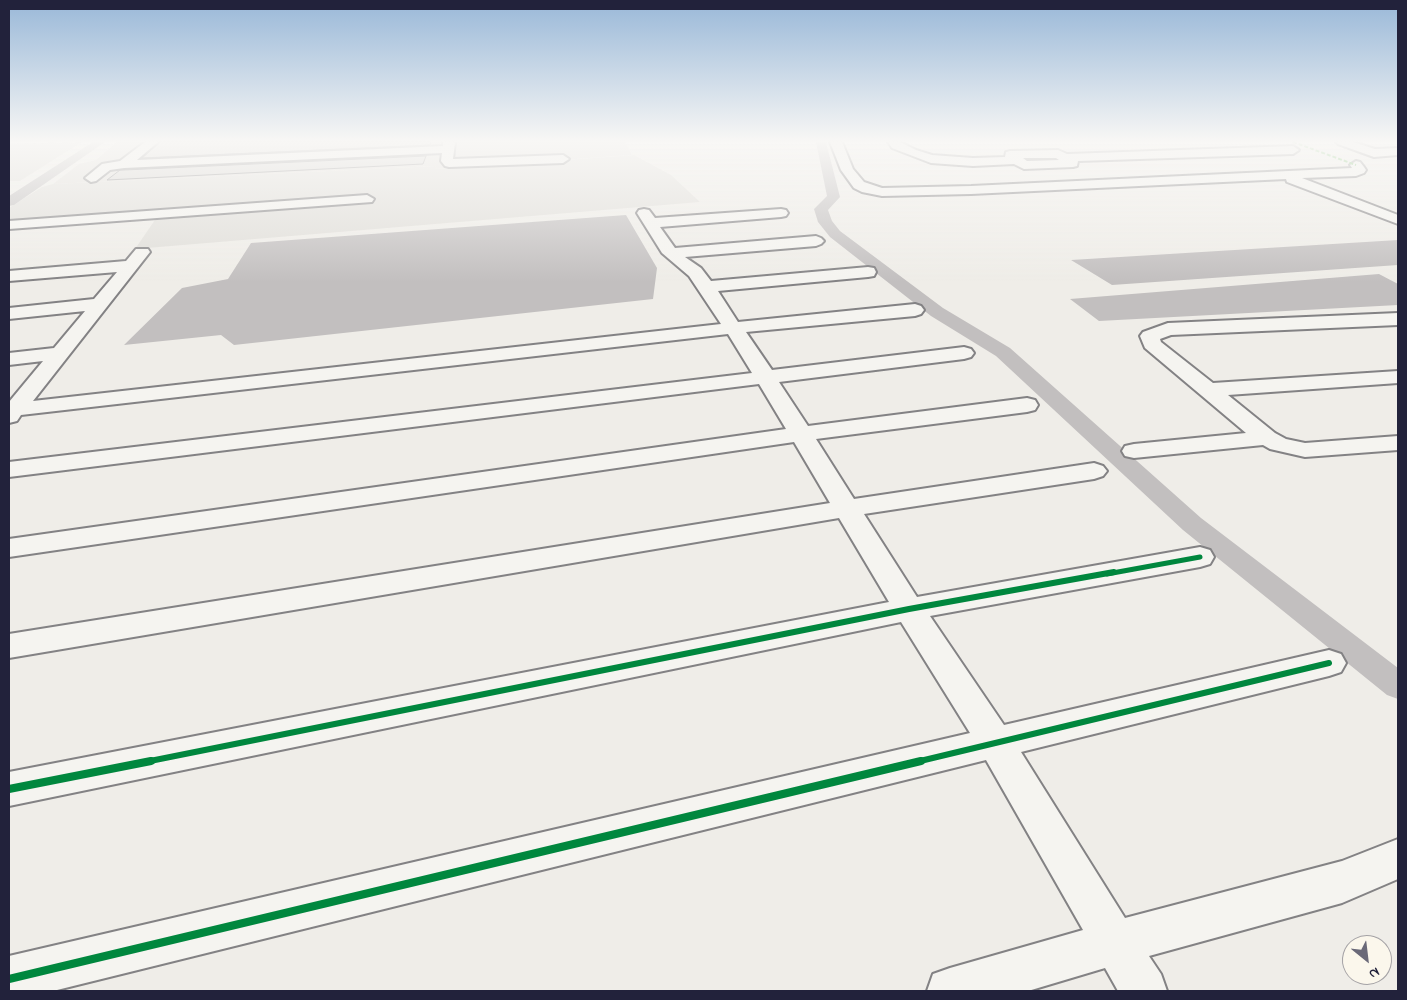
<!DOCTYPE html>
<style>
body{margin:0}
#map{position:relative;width:1407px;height:1000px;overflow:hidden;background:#efede8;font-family:"Indie Flower",sans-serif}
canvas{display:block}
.frame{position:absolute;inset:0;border:10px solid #22223b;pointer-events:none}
.north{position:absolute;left:1342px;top:935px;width:50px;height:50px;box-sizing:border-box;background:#fbf7ec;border:1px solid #a4a2a5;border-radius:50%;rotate:151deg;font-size:14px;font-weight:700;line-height:20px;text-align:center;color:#22223b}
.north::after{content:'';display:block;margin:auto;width:18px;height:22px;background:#6a6978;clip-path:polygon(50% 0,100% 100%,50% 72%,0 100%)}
</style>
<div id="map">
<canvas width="1407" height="1000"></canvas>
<div class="frame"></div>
<div class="north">N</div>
</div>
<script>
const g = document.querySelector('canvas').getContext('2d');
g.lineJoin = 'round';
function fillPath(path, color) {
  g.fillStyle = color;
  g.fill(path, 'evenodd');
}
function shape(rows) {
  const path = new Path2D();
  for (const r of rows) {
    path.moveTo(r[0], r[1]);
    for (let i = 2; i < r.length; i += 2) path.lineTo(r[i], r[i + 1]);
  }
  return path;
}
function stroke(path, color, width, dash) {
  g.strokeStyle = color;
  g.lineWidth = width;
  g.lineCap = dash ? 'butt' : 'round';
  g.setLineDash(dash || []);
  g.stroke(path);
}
const built = shape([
 [117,142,625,142,632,155,437,169,435,166,53,184,79,164,96,160]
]);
const green = shape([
 [82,142,20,181,9,181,9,144],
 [634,155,671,175,700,202,135,249,159,214,9,222,9,208,42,187,53,184,435,166,437,169]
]);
const water = shape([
 [626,215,657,268,653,299,234,345,221,335,124,345,182,288,228,279,251,243],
 [1398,240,1398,265,1112,285,1071,260],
 [1379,274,1398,284,1398,305,1099,321,1070,299]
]);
const canal = shape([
 [93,142,105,142,14,205,9,206,9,196,93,142],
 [816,142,826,142,840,197,828,210,832,221,840,231,943,308,1010,348,1201,518,1398,668,1398,699,1387,695,1183,530,996,356,931,316,830,237,818,222,814,209,827,196,816,142]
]);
const building = shape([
 [160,142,431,142,430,145,142,158,160,142],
 [426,156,423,164,107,180,120,170,124,170,426,156]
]);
const minor = shape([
 [145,142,158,142,137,160,443,146,443,142,455,142,453,159,563,155,569,159,563,163,449,167,445,166,441,161,442,153,124,168,110,170,96,181,91,182,85,178,102,164,120,161,145,142],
 [830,142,842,142,853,169,864,182,882,188,971,186,1352,168,1350,165,1356,161,1360,162,1364,167,1366,170,1364,173,1356,176,1302,178,1398,215,1398,224,1287,182,1286,179,971,194,882,196,862,192,854,188,841,170,830,142],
 [888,142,900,142,916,150,932,155,973,158,1005,157,1006,152,1010,151,1058,150,1067,154,1293,146,1299,150,1293,154,1078,161,1077,166,1073,167,1024,169,1014,164,973,166,931,163,892,148,888,142],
 [1023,158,1056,158,1059,160,1027,161,1023,158],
 [1336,142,1353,142,1375,149,1398,148,1398,155,1374,157,1338,144,1336,142],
 [367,195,374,199,372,202,9,229,9,221,367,195],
 [644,209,649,210,655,218,781,209,786,210,788,213,786,216,781,217,660,227,675,248,816,236,821,238,824,241,821,244,816,246,685,257,701,268,711,281,868,267,874,268,876,272,874,276,868,277,718,291,738,322,915,304,921,306,924,310,921,314,915,316,746,332,772,370,964,347,971,349,974,353,971,357,964,359,779,382,808,426,1027,398,1035,400,1038,405,1035,410,1027,412,816,439,854,499,1094,463,1103,466,1107,471,1103,476,1094,479,864,514,917,597,1200,547,1210,550,1214,557,1210,564,1200,567,930,616,1004,725,1329,650,1341,654,1346,663,1341,672,1329,676,1021,752,1125,918,1342,861,1398,839,1398,879,1342,903,1149,956,1161,974,1167,991,1118,991,1105,968,1028,991,927,991,933,974,950,968,1083,930,986,760,53,991,9,991,9,956,970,733,901,622,9,806,9,772,889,602,839,518,9,658,9,634,830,503,794,442,9,557,9,539,786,429,759,384,9,477,9,462,752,373,728,334,21,415,17,421,9,423,9,402,43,361,9,365,9,353,54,348,85,311,9,319,9,308,94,299,117,272,9,281,9,271,126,261,136,249,148,249,150,252,33,401,721,324,689,276,662,253,637,213,639,210,644,209],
 [1398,313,1398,325,1171,335,1160,339,1161,342,1213,383,1398,371,1398,383,1228,395,1275,433,1286,439,1305,443,1398,436,1398,450,1305,457,1270,449,1263,445,1134,458,1125,456,1122,451,1125,446,1134,444,1246,433,1145,348,1140,336,1143,332,1168,323,1398,313]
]);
const quiet = shape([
 [1293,142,1356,165]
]);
const cyclewayFar2 = shape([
 [1107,574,1200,557]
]);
const cyclewayFar1 = shape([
 [145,762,909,609,1114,572],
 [916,762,1329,663]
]);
const cycleway = shape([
 [9,789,151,761],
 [9,979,921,761]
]);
fillPath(built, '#e1ded9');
fillPath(green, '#e0ded9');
fillPath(water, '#c2bfbf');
fillPath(canal, '#c2bfbf');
fillPath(building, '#d6d4d1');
stroke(building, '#838284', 1);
stroke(minor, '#838284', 4);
fillPath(minor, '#f5f4f0');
stroke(quiet, '#55b146', 2, [4, 2]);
stroke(cyclewayFar2, '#00873e', 5);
stroke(cyclewayFar1, '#00873e', 6);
stroke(cycleway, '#00873e', 8);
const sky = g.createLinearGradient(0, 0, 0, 282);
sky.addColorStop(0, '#99b8d8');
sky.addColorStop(0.5, '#f8f7f5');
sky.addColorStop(1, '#f8f7f500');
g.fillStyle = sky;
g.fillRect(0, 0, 1407, 282);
</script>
